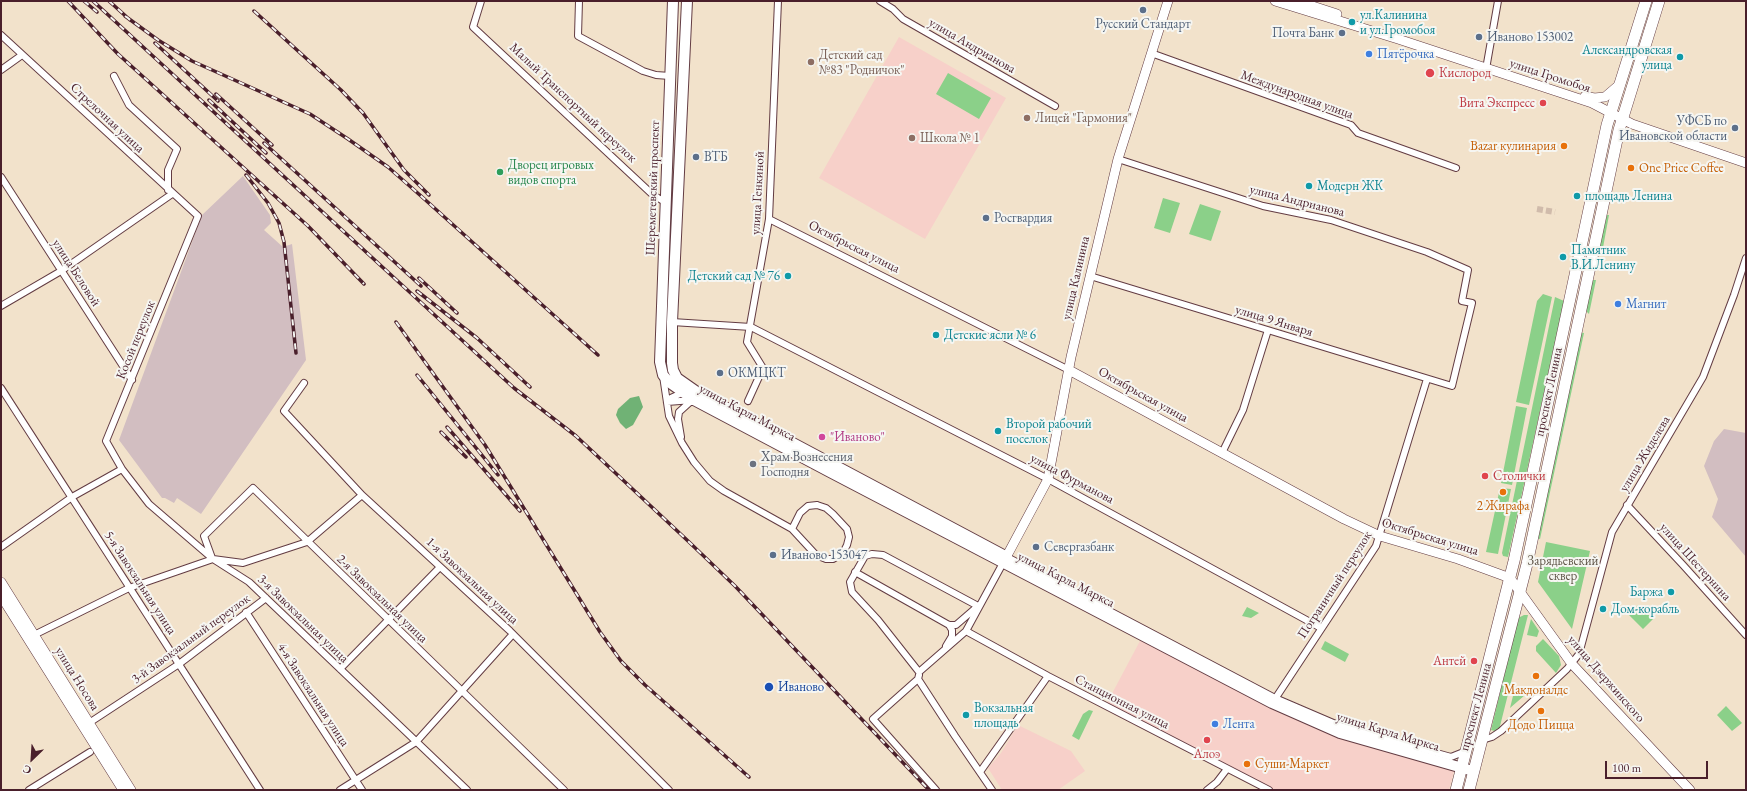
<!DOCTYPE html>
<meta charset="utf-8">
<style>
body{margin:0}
#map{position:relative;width:1747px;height:791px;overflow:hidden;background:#f2e2cb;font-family:"EB Garamond",serif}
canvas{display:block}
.frame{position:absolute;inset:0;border:2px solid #4a1f2b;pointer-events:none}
.north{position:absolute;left:12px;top:739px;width:40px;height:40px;-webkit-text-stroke:3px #f6f6f2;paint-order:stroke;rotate:205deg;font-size:11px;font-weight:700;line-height:16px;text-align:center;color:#4a1f2b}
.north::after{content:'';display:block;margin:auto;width:14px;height:18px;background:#4a1f2b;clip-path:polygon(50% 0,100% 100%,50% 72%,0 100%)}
.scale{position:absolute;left:1605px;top:761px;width:103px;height:18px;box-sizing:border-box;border:2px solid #4a1f2b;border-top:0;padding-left:5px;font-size:12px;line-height:14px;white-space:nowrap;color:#4a1f2b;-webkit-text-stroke:3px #f6f6f2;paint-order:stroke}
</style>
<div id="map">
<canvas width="1747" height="791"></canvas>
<div class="frame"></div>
<div class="north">С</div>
<div class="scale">100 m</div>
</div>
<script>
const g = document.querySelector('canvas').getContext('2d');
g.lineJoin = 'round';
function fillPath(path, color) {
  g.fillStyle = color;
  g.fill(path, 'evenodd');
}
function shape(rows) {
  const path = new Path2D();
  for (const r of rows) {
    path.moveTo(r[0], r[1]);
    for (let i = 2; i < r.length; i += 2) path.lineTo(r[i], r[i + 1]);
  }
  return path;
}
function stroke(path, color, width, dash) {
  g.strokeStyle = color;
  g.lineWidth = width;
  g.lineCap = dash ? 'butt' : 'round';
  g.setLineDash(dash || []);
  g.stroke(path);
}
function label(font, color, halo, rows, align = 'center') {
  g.font = font + ' "EB Garamond",serif';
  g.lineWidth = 4;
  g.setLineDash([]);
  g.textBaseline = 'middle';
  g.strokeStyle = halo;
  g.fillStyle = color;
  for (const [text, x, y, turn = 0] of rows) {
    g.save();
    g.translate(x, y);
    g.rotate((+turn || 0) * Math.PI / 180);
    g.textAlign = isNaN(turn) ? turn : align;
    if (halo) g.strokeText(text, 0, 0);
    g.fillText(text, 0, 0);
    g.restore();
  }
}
const built = shape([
 [899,37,1006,98,925,239,819,178],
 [1141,639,1270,707,1325,732,1454,771,1449,790,1273,790,1107,703],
 [1018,725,1071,751,1085,771,1058,790,1002,790,988,768,1001,753]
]);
const industrial = shape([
 [243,176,270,215,271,223,264,230,283,247,292,244,306,360,201,514,177,498,174,503,165,498,162,498,119,440,202,215],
 [1724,429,1746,433,1746,557,1712,517,1718,499,1704,466,1714,441]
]);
const green = shape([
 [948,73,991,98,979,119,936,94],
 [1163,198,1180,203,1170,233,1154,228],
 [1200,204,1221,211,1211,241,1189,234],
 [1607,215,1609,215,1602,253,1598,252],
 [1593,280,1596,280,1589,314,1585,310,1591,282],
 [1543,294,1552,297,1529,405,1516,402,1537,301],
 [1555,297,1564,301,1508,557,1503,556,1502,553],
 [1578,332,1584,333,1540,539,1537,538],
 [1516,406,1527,408,1512,485,1501,483],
 [1500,488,1511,489,1498,554,1486,552],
 [1546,542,1590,551,1572,629,1538,582],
 [1638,605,1653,619,1643,629,1629,615],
 [1247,607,1259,613,1251,618,1242,616],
 [1524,615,1528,615,1499,730,1498,732,1491,730,1518,618],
 [1531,619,1539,631,1537,637,1527,635],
 [1543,639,1559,656,1561,665,1556,673,1536,651,1536,646],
 [1325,641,1349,654,1345,662,1321,649],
 [1515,688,1518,688,1525,695,1510,708],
 [1726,706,1742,723,1732,731,1717,715],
 [1089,710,1093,711,1079,740,1072,736,1083,714]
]);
const forest = shape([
 [639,396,643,407,633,425,626,429,620,423,616,415,618,409,630,398]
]);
const streetTunnel = shape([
 [1537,209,1555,212]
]);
const street = shape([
 [481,1,473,27,653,195,665,202],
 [579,1,578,36,643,71,656,75,670,76],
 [880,1,893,9,903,19,1055,106],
 [1,35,198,216,106,441,122,469,149,504,213,559,249,582,467,790],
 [1151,53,1351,125,1358,133,1456,168],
 [1486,69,1498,1],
 [1,70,22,55],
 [114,76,129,105,177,149,168,170,168,190],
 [1,177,132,380],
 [769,219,1069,370],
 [1090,276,1452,386,1472,303,1462,301,1468,270,1427,252,1331,220,1263,206,1118,159],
 [1,306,61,271,172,194],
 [672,322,751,327,1048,479,1321,628],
 [663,376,669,416,682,443,694,462,710,481,724,491,792,529],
 [304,383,284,411,362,495,510,631,669,790],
 [1,388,260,790],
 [748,401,763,368,747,342,769,219,778,1],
 [667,402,671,398,684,392],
 [667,402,693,400],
 [681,437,678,419,679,412,690,402,696,402],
 [1222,453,1243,410,1268,330],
 [817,505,826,508,833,514,847,529,849,537,847,545,843,553,833,559,826,559,816,555,792,529,800,513,808,506,817,505],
 [1627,505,1683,565,1746,635],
 [1,547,72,497,122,469],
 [1007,557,1275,698,1338,725,1358,731,1451,757,1466,751],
 [212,558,204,536,253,488,564,790],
 [855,572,949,625,956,625,978,606],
 [246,612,362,790],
 [966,631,1048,676,1269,790],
 [34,635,129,588,213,559,243,563,307,542,362,495],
 [946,646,952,636,952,630,949,625],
 [340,669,440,567],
 [919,672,878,620,852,592,850,582,865,556,872,554,883,555,978,606],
 [919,672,966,631,1003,563],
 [919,675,918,679,955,736,992,790],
 [918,679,873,719,936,790],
 [1273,702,1376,546,1427,379],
 [89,723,179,664,266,598],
 [1482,740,1492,737,1501,731,1567,669,1579,654,1612,532,1703,377,1734,295,1746,258],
 [980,772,1048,676],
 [29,790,90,752],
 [340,790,416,742,513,634],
 [1207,790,1217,782,1227,769]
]);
const secondary = shape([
 [1275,1,1398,39,1592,103,1632,124,1746,163],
 [1297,1,1337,14],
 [1585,96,1594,98,1605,97,1619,85],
 [1069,370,1344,519,1380,536,1458,559,1510,578,1572,664,1690,790],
 [1003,563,1048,479,1071,357,1118,159,1168,1],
 [1,582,131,790],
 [1,596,123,790]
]);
const primary = shape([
 [673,1,660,362,663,375,670,383,694,400,830,472,1272,703,1340,733,1473,771],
 [687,1,672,322,672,363,673,370,677,378,697,392,1007,557]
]);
const highway = shape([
 [1456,790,1514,561,1607,125,1646,1],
 [1469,790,1527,564,1619,130,1659,1]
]);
const rail = shape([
 [68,1,118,54,308,226,364,284],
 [84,1,97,12],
 [93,1,514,388,576,436,688,541,735,586,929,790],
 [109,1,130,20],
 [254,11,341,90,363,113,404,170,429,195],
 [125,16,158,40,192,61,310,114,348,139,388,167,421,196,598,355],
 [155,43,218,101],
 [216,94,272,145],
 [209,100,266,153],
 [264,143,421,286],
 [246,175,268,203,279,223,284,242,296,353],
 [419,278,457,313],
 [417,291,477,338,530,387],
 [396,322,485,445,600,632,621,661,645,685,749,777],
 [417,375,498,475],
 [447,427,520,511],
 [441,432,466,457]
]);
const markers = [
 [1143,10,4,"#5c6f8a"],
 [1352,22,4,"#0f9aa8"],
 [1342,33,4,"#5c6f8a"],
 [1479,37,4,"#5c6f8a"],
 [1369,54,4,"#3f7fe0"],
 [1680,57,4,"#0f9aa8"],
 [811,62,4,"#8d6e63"],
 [1430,73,5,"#e0444e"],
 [1543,103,4,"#e0444e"],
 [1027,118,4,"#8d6e63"],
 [1735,128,4,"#5c6f8a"],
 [912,138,4,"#8d6e63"],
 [1564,146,4,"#e8710a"],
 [696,157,4,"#5c6f8a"],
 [1631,168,4,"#e8710a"],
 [500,172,4,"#2e9e5b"],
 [1309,186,4,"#0f9aa8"],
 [1577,196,4,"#0f9aa8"],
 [986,218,4,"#5c6f8a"],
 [1563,257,4,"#0f9aa8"],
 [788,276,4,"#0f9aa8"],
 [1618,304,4,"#3f7fe0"],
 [936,335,4,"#0f9aa8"],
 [720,373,4,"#5c6f8a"],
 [998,431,4,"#0f9aa8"],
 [822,437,4,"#d1479c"],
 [753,464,4,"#6b7280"],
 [1485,476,4,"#e0444e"],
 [1503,492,4,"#e8710a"],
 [1036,547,4,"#5c6f8a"],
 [773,555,4,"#5c6f8a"],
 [1671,592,4,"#0f9aa8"],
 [1603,609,4,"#0f9aa8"],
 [1474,661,4,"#e0444e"],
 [1536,676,4,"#e8710a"],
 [769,687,5,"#1a4fb4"],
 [1541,711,4,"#e8710a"],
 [966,715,4,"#0f9aa8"],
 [1215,724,4,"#3f7fe0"],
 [1207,740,4,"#e0444e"],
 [1247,764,4,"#e8710a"]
];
const cultureNames = [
 ["ул.Калинина",1360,15],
 ["и ул.Громобоя",1360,30],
 ["Александровская",1672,50,"right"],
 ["улица",1672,65,"right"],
 ["Модерн ЖК",1317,186],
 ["площадь Ленина",1585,196],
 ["Памятник",1571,250],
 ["В.И.Ленину",1571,265],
 ["Детский сад № 76",780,276,"right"],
 ["Детские ясли № 6",944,335],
 ["Второй рабочий",1006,424],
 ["поселок",1006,439],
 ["Баржа",1663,592,"right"],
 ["Дом-корабль",1611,609],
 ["Вокзальная",974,708],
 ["площадь",974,723]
];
const serviceNames = [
 ["Русский Стандарт",1143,24,"center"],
 ["Почта Банк",1334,33,"right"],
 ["Иваново 153002",1487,37],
 ["УФСБ по",1727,121,"right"],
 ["Ивановской области",1727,136,"right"],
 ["ВТБ",704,157],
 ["Росгвардия",994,218],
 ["ОКМЦКТ",728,373],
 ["Севергазбанк",1044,547],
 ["Иваново 153047",781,555]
];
const streetNames = [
 ["улица Андрианова",972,46,30],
 ["улица Громобоя",1550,76,18],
 ["Международная улица",1297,95,20],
 ["Малый Транспортный переулок",573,103,43],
 ["Стрелочная улица",107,118,43],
 ["Шереметевский проспект",653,188,-88],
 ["улица Генкиной",758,193,-87],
 ["улица Андрианова",1297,201,14],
 ["Октябрьская улица",854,247,27],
 ["улица Беловой",76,273,57],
 ["улица Калинина",1076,278,-77],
 ["улица 9 Января",1274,321,17],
 ["Косой переулок",136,340,-68],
 ["проспект Ленина",1549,392,-78],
 ["Октябрьская улица",1143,395,29],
 ["улица Карла Маркса",747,413,28],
 ["улица Жиделева",1645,454,-59],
 ["улица Фурманова",1072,479,28],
 ["Октябрьская улица",1430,537,17],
 ["улица Шестернина",1695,562,48],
 ["улица Карла Маркса",1066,580,27],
 ["1-я Завокзальная улица",472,581,43],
 ["5-я Завокзальная улица",140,583,57],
 ["Пограничный переулок",1335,585,-57],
 ["2-я Завокзальная улица",382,599,44],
 ["3-я Завокзальная улица",303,619,44],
 ["3-й Завокзальный переулок",191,639,-36],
 ["улица Носова",77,679,58],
 ["улица Дзержинского",1606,679,49],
 ["4-я Завокзальная улица",313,695,57],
 ["Станционная улица",1122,702,27],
 ["проспект Ленина",1476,707,-75],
 ["улица Карла Маркса",1388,732,17]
];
const shopNames = [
 ["Пятёрочка",1377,54],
 ["Магнит",1626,304],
 ["Лента",1223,724]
];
const educationNames = [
 ["Детский сад",819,55],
 ["№83 \"Родничок\"",819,70],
 ["Лицей \"Гармония\"",1035,118],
 ["Школа № 1",920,138]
];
const healthNames = [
 ["Кислород",1439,73],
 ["Вита Экспресс",1535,103,"right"],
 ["Столички",1493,476],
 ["Антей",1466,661,"right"],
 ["Алоэ",1207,754,"center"]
];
const foodNames = [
 ["Bazar кулинария",1556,146,"right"],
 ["One Price Coffee",1639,168,"left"],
 ["2 Жирафа",1503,506],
 ["Макдоналдс",1536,690],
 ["Додо Пицца",1541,725],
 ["Суши-Маркет",1255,764,"left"]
];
const leisureNames = [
 ["Дворец игровых",508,165],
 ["видов спорта",508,180]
];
const hotelNames = [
 ["\"Иваново\"",830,437]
];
const worshipNames = [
 ["Храм Вознесения",761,457],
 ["Господня",761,472]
];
const parkNames = [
 ["Зарядьевский",1563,561],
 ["сквер",1563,576]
];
const transitNames = [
 ["Иваново",778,687]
];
fillPath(built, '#f7d0c9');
fillPath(industrial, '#d2bec1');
fillPath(green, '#8bd089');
fillPath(forest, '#70b275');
stroke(streetTunnel, '#d0bbab', 6, [6, 3]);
stroke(street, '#633c43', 8);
stroke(secondary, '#633c43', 10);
stroke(primary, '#633c43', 12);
stroke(highway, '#633c43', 12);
stroke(street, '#fff', 6);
stroke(secondary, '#fff', 9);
stroke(primary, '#fff', 10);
stroke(highway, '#fff', 11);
stroke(rail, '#4a1f2b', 3.5);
stroke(rail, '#f6f6f2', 2, [6]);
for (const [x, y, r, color] of markers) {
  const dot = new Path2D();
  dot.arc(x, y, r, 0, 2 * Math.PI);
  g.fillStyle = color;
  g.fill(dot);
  stroke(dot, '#f6f6f2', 1.5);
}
label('13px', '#0d838f', '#f6f6f2', cultureNames, 'left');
label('13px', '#4e5e75', '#f6f6f2', serviceNames, 'left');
label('13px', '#4a1f2b', '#f6f6f2', streetNames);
label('13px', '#366cbe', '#f6f6f2', shopNames, 'left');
label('13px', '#785e54', '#f6f6f2', educationNames, 'left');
label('13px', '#be3a42', '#f6f6f2', healthNames, 'left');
label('13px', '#c56008', '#f6f6f2', foodNames);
label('13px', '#27864d', '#f6f6f2', leisureNames, 'left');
label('13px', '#b23c85', '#f6f6f2', hotelNames, 'left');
label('13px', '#5b616d', '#f6f6f2', worshipNames, 'left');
label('13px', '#5e5447', '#f6f6f2', parkNames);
label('13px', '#164399', '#f6f6f2', transitNames, 'left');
</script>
